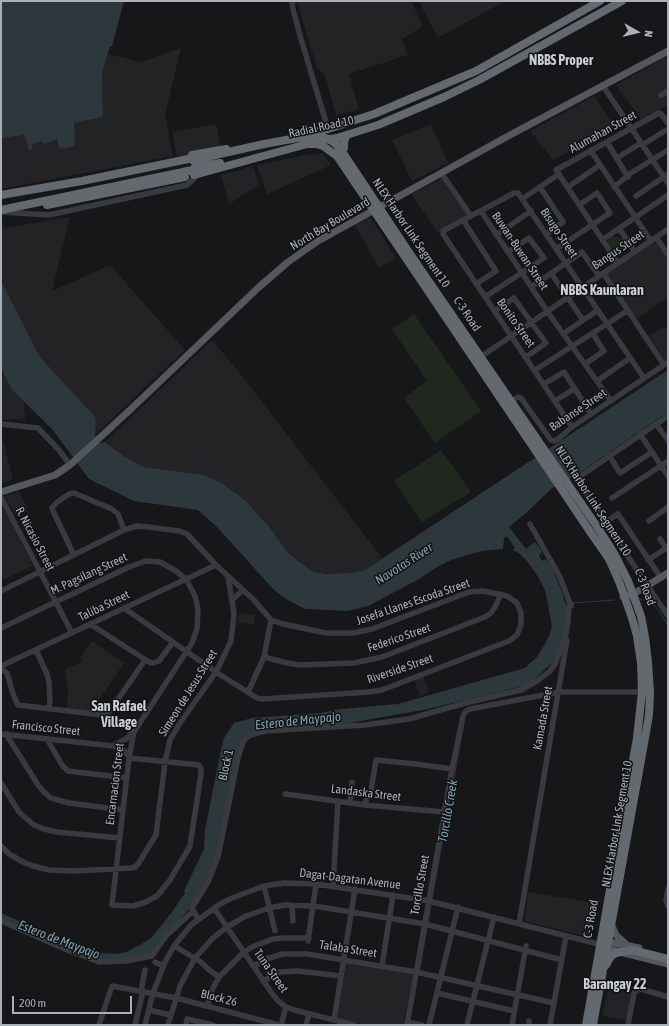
<!DOCTYPE html>
<style>
body{margin:0}
#map{position:relative;width:669px;height:1026px;overflow:hidden;background:#171719;font-family:"Asap Condensed",sans-serif}
canvas{display:block}
.frame{position:absolute;inset:0;border:2px solid #a9b0b8;pointer-events:none}
.north{position:absolute;left:617px;top:12px;width:40px;height:40px;-webkit-text-stroke:3px #121214;paint-order:stroke;rotate:98deg;font-size:11px;font-weight:700;line-height:16px;text-align:center;color:#a9b0b8}
.north::after{content:'';display:block;margin:auto;width:14px;height:18px;background:#a9b0b8;clip-path:polygon(50% 0,100% 100%,50% 72%,0 100%)}
.scale{position:absolute;left:12px;top:996px;width:120px;height:18px;box-sizing:border-box;border:2px solid #a9b0b8;border-top:0;padding-left:5px;font-size:12px;line-height:14px;white-space:nowrap;color:#a9b0b8;-webkit-text-stroke:3px #121214;paint-order:stroke}
</style>
<div id="map">
<canvas width="669" height="1026"></canvas>
<div class="frame"></div>
<div class="north">N</div>
<div class="scale">200 m</div>
</div>
<script>
const g = document.querySelector('canvas').getContext('2d');
g.lineJoin = 'round';
function fillPath(path, color) {
  g.fillStyle = color;
  g.fill(path, 'evenodd');
}
function shape(rows) {
  const path = new Path2D();
  for (const r of rows) {
    path.moveTo(r[0], r[1]);
    for (let i = 2; i < r.length; i += 2) path.lineTo(r[i], r[i + 1]);
  }
  return path;
}
function stroke(path, color, width, dash) {
  g.strokeStyle = color;
  g.lineWidth = width;
  g.lineCap = dash ? 'butt' : 'round';
  g.setLineDash(dash || []);
  g.stroke(path);
}
function label(font, color, halo, rows, align = 'center') {
  g.font = font + ' "Asap Condensed",sans-serif';
  g.lineWidth = 3;
  g.setLineDash([]);
  g.textBaseline = 'middle';
  g.strokeStyle = halo;
  g.fillStyle = color;
  for (const [text, x, y, turn = 0] of rows) {
    g.save();
    g.translate(x, y);
    g.rotate((+turn || 0) * Math.PI / 180);
    g.textAlign = isNaN(turn) ? turn : align;
    if (halo) g.strokeText(text, 0, 0);
    g.fillText(text, 0, 0);
    g.restore();
  }
}
const built = shape([
 [297,1,411,1,423,26,402,39,408,55,349,74,359,109,336,115,325,75,317,68],
 [419,1,505,1,438,38],
 [181,48,165,115,173,156,1,189,1,138,25,135,32,145,42,141,45,144,57,139,75,146,73,123,103,117,102,73,108,54,141,62],
 [668,56,668,105,641,120,616,85],
 [594,96,616,128,553,160,530,131],
 [216,124,221,150,177,158,172,132],
 [431,124,448,163,412,181,392,140],
 [323,153,331,165,267,194,257,165,311,154,311,155],
 [253,166,259,185,229,204,221,175],
 [443,178,470,214,438,233,411,194],
 [70,217,52,291,110,265,185,350,94,436,96,420,95,418,40,357,1,281,1,220,4,228],
 [370,217,396,258,379,268,355,225],
 [654,239,668,260,668,297,635,320,605,275],
 [668,327,668,359,665,361,649,336,660,329],
 [212,340,239,372,382,558,365,570,352,573,338,575,313,572,289,554,271,529,246,501,236,494,204,475,144,467,122,455,105,442],
 [4,374,12,390,24,402,25,419,1,420,1,375],
 [1,434,13,479,1,483],
 [19,492,28,508,15,515,5,496],
 [1,503,33,566,1,581],
 [239,614,255,615,254,625,238,622],
 [92,641,124,663,99,700,100,702,99,712,67,708,68,689,65,669,83,661,80,658],
 [423,676,429,692,420,696,414,679],
 [528,892,596,903,589,937,524,921],
 [345,961,414,972,403,1025,367,1025,335,1019],
 [608,989,631,993,627,1020,602,1016]
]);
const green = shape([
 [609,236,627,239,625,250,607,247],
 [414,314,481,411,435,443,404,398,427,381,392,329],
 [441,450,471,492,422,522,394,481]
]);
const water = shape([
 [1,1,124,1,112,46,110,46,102,73,103,117,74,123,75,146,60,149,57,139,45,144,41,141,32,145,32,149,29,151,25,135,1,138],
 [1,281,40,357,95,417,96,420,95,436,101,443,105,442,122,455,144,467,204,475,223,484,246,501,271,529,289,554,313,572,328,574,352,573,365,570,668,370,668,412,569,480,552,488,525,514,509,527,526,549,535,542,542,551,539,556,542,561,546,559,551,566,561,589,566,605,566,621,563,636,553,662,532,681,524,686,428,709,344,724,248,733,243,737,237,755,216,860,198,897,158,948,154,955,105,963,1,921,1,913,79,948,80,946,99,953,117,954,126,952,140,945,151,938,172,912,185,893,184,891,204,849,205,830,221,750,224,738,234,723,252,718,319,713,341,709,398,704,525,668,538,656,549,636,552,627,548,604,545,590,537,575,527,561,519,553,513,550,515,548,507,536,504,538,503,549,481,551,451,560,437,567,419,579,368,606,348,611,305,609,286,599,274,590,218,528,198,510,134,501,89,479,53,430,12,390,1,368]
]);
const stream = shape([
 [639,599,647,601,657,608,668,625],
 [573,603,615,600],
 [432,899,464,723],
 [428,923,431,905],
 [420,969,427,928]
]);
const minor = shape([
 [293,1,292,3,293,9,301,39,328,129],
 [603,86,668,183],
 [661,95,668,91],
 [607,142,628,177],
 [642,145,668,129],
 [591,151,651,241],
 [617,158,641,143],
 [442,174,469,213],
 [540,187,563,222,546,234],
 [568,187,600,165],
 [614,187,631,173,668,150],
 [636,196,668,174],
 [522,199,559,174],
 [481,211,547,311,611,401],
 [1,212,49,215,187,185,199,174],
 [463,220,496,271,476,284],
 [619,228,635,252],
 [496,235,531,211],
 [656,237,668,255],
 [602,240,668,195],
 [556,249,610,213,597,193,579,205],
 [618,263,556,170,659,113,661,114,668,123],
 [551,273,583,320],
 [603,273,664,365],
 [531,287,582,252,599,276],
 [485,297,544,258,529,238,508,252],
 [495,311,514,298,546,343,526,357],
 [563,334,598,310],
 [482,356,668,229],
 [585,364,604,351,593,334],
 [535,370,627,311],
 [597,381,630,358],
 [544,384,564,372,591,414],
 [513,400,518,397,521,398,551,440,554,441,558,439,572,427,668,362],
 [555,401,574,389],
 [668,416,576,479,668,616],
 [1,424,38,428,59,450,70,465],
 [656,424,668,440],
 [572,427,443,234,443,231,514,193,518,193,644,378],
 [640,434,668,476],
 [609,455,620,473,652,452],
 [1,497,72,633],
 [612,498,668,461],
 [649,521,668,507],
 [604,523,618,514,661,578],
 [530,524,560,577,571,606],
 [660,539,666,548],
 [74,555,53,511,52,508,56,503,69,494,74,493,112,509,118,514,124,530],
 [648,560,668,547],
 [1,591,124,530,137,526,148,527,179,531,187,534,216,565,254,600,271,620,283,624,326,633,353,633,372,629,469,592,483,591,507,596,517,603,521,613,521,625,517,635,509,641,382,690,369,692,262,699,257,698,216,672,124,608],
 [232,600,243,590],
 [90,624,149,662,153,663,159,661,173,642],
 [1,628,129,567,146,561,160,562,176,571,186,579,195,596,198,609,197,629,192,643,134,732,129,758,112,905,133,906,146,902,157,896,170,880,190,846,201,774,201,769,199,765,129,758],
 [36,650,47,674,49,682,50,701,49,709],
 [264,657,287,663,300,665,354,663,382,657,485,617,491,613,495,607,501,594],
 [1,666,216,565],
 [1,668,7,673,13,694,18,705,102,715,105,715,110,711,145,660],
 [248,692,264,657,271,620],
 [1,734,113,746,126,739,133,732],
 [6,734,38,785,44,792,51,798,69,803,123,810],
 [47,739,62,765,68,771,127,778],
 [113,746,123,749,129,757],
 [1,783,19,812,34,825,44,829,57,832,120,838],
 [285,794,365,805,444,812],
 [350,803,352,782],
 [365,805,367,797,370,796,376,760,416,764,452,769],
 [1,846,9,854,23,862,33,866,49,870,75,871,131,868,135,867,138,864,156,835,165,762,170,740,180,723,216,672,231,641,234,614,228,576],
 [264,886,275,931],
 [333,886,338,801],
 [668,889,666,901,668,906],
 [292,905,293,921],
 [214,908,271,992,278,1001,286,1007,294,1010,354,1025],
 [198,919,192,908,208,882,218,857,238,758,243,742,246,738,250,735,265,731,365,725,409,719,469,702,521,690,537,681,549,672,555,664,566,634,568,621,569,606,571,604],
 [1,921,67,950,99,962,126,961,152,956,166,936,193,911],
 [519,924,567,640],
 [308,941,316,884],
 [174,946,201,962,208,969,219,977],
 [155,962,163,966],
 [254,966,266,959,283,954,307,954,416,972,554,1003],
 [382,966,393,895],
 [263,981,280,972,297,971,341,976],
 [141,991,145,970],
 [437,993,514,1011],
 [207,1006,213,988,219,977,244,952,254,946,273,939,284,938,309,938],
 [149,1010,170,1015],
 [334,1020,355,889],
 [407,1022,422,1025],
 [99,1025,112,986,176,998,279,1025],
 [135,1025,143,991],
 [145,1025,153,993,165,962,174,946,191,925,220,904,232,898,264,886,284,883,316,884,429,901,598,944],
 [168,1025,180,986,195,958,213,938,227,927,246,916,269,908,285,905,314,906,425,924,562,960],
 [186,1025,187,1019,213,1025],
 [281,1025,286,1007],
 [306,1025,309,1014],
 [407,1025,452,769,463,716,466,711,470,709,559,692,640,692],
 [429,1025,458,907],
 [467,1025,494,917],
 [512,1025,526,946],
 [529,1025,529,1021],
 [550,1025,566,936],
 [628,1025,634,993,636,990,641,989,668,997]
]);
const major = shape([
 [1,492,55,475,70,465,131,409,259,287,288,262,318,241,510,135,668,51],
 [623,597,635,593,668,573],
 [612,926,616,935,627,945],
 [603,943,610,942,639,948],
 [603,946,608,949,668,964]
]);
const highway = shape([
 [306,134,328,129,374,114,476,71,600,1],
 [324,140,337,138,378,125,444,97,479,80,622,1],
 [344,148,344,141,347,135],
 [192,155,226,149],
 [1,195,82,181,198,157],
 [47,205,185,177],
 [1,210,202,168],
 [410,254,598,528],
 [449,322,591,533],
 [632,950,668,959],
 [593,1025,601,981]
]);
const highwayBridge = shape([
 [193,160,264,144,308,136,316,136,329,139,336,144,345,156,410,254],
 [195,167,220,163],
 [194,175,307,144,316,144,323,146,337,156,449,322],
 [598,528,615,555,628,581,641,616,645,637,648,662,650,693,649,715,645,738,601,981],
 [606,965,611,956,616,953,632,950],
 [586,1025,637,738,642,692,641,663,637,636,632,618,620,584,609,559,591,533]
]);
const streetNames = [
 ["Radial Road 10",321,127,-12],
 ["Alumahan Street",603,132,-29],
 ["North Bay Boulevard",330,224,-31],
 ["NLEX Harbor Link Segment 10",411,233,56],
 ["Bisugo Street",559,233,56],
 ["Bangus Street",618,250,-34],
 ["Buwan-Buwan Street",520,251,56],
 ["C-3 Road",467,314,56],
 ["Bonito Street",516,323,55],
 ["Babanse Street",578,410,-34],
 ["NLEX Harbor Link Segment 10",593,501,57],
 ["R. Nicasio Street",35,539,62],
 ["M. Pagsilang Street",89,574,-25],
 ["C-3 Road",645,587,69],
 ["Josefa Llanes Escoda Street",413,602,-19],
 ["Taliba Street",104,606,-26],
 ["Federico Street",399,638,-19],
 ["Riverside Street",400,669,-19],
 ["Simeon de Jesus Street",188,693,-58],
 ["Kamada Street",543,718,-80],
 ["Francisco Street",46,728,6],
 ["Block 1",226,765,-77],
 ["Encarnacion Street",115,784,-83],
 ["Landaska Street",366,793,7],
 ["NLEX Harbor Link Segment 10",617,824,-80],
 ["Dagat-Dagatan Avenue",350,879,7],
 ["Torcillo Street",420,885,-80],
 ["C-3 Road",591,919,-80],
 ["Talaba Street",348,949,9],
 ["Tuna Street",271,971,55],
 ["Block 26",219,998,14]
];
const waterNames = [
 ["Navotas River",404,564,-33],
 ["Estero de Maypajo",298,721,-6],
 ["Torcillo Creek",448,811,-80],
 ["Estero de Maypajo",59,940,21]
];
const quarterNames = [
 ["NBBS Proper",561,61],
 ["NBBS Kaunlaran",602,291],
 ["San Rafael",119,707],
 ["Village",119,723],
 ["Barangay 22",615,985]
];
fillPath(built, '#232326');
fillPath(green, '#1f271f');
fillPath(water, '#2d383d');
stroke(stream, '#2d383d', 1);
stroke(minor, '#383a3e', 5.5);
stroke(major, '#54575d', 7);
stroke(highway, '#64686f', 8);
stroke(highwayBridge, '#64686f', 8);
label('12px', '#a9b0b8', '#121214', streetNames);
label('italic 13px', '#81a4b3', '#121214', waterNames);
label('bold 14px', '#cacfd4', '#121214', quarterNames);
</script>
